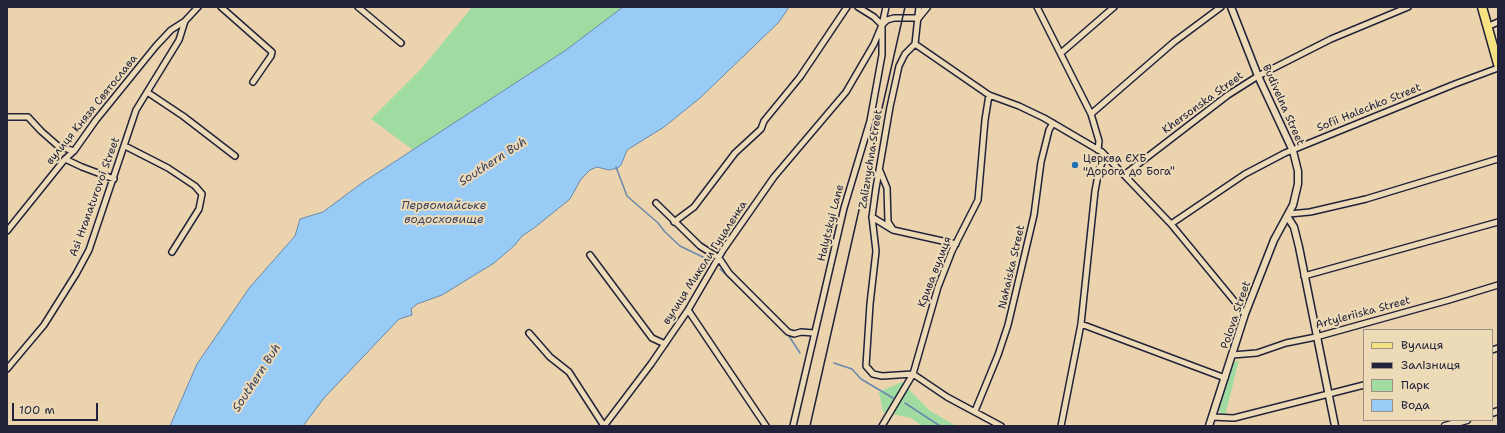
<!DOCTYPE html>
<meta charset="utf-8">
<style>
body{margin:0}
#map{position:relative;width:1505px;height:433px;overflow:hidden;background:#ead3ad;font-family:"Shantell Sans",sans-serif}
canvas{display:block}
.frame{position:absolute;inset:0;border:8px solid #22223b;pointer-events:none}
.legend{position:absolute;left:1363px;top:329px;width:130px;height:92px;box-sizing:border-box;background:#eddbb8;border:1px solid #9c9186;margin:0;padding:5px 7px;list-style:none;font-size:12px;color:#22223b}
.legend li{display:flex;align-items:center;gap:8px;height:20px}
.legend b{width:20px;border:1px solid #9c9186}
.scale{position:absolute;left:12px;top:403px;width:86px;height:18px;box-sizing:border-box;border:2px solid #22223b;border-top:0;padding-left:5px;font-size:12px;line-height:14px;white-space:nowrap;color:#22223b;-webkit-text-stroke:3px #eddbb8;paint-order:stroke}
</style>
<div id="map">
<canvas width="1505" height="433"></canvas>
<div class="frame"></div>
<ul class="legend">
<li><b style="height:5px;background:#f6e281"></b>Вулиця</li>
<li><b style="height:5px;background:#22223b"></b>Залізниця</li>
<li><b style="height:11px;background:#a0dca2"></b>Парк</li>
<li><b style="height:11px;background:#98ccf6"></b>Вода</li>
</ul>
<div class="scale">100 m</div>
</div>
<script>
const g = document.querySelector('canvas').getContext('2d');
g.lineJoin = 'round';
function fillPath(path, color) {
  g.fillStyle = color;
  g.fill(path, 'evenodd');
}
function shape(rows) {
  const path = new Path2D();
  for (const r of rows) {
    path.moveTo(r[0], r[1]);
    for (let i = 2; i < r.length; i += 2) path.lineTo(r[i], r[i + 1]);
  }
  return path;
}
function stroke(path, color, width, dash) {
  g.strokeStyle = color;
  g.lineWidth = width;
  g.lineCap = dash ? 'butt' : 'round';
  g.setLineDash(dash || []);
  g.stroke(path);
}
function label(font, color, halo, rows, align = 'center') {
  g.font = font + ' "Shantell Sans",sans-serif';
  g.lineWidth = 4;
  g.setLineDash([]);
  g.textBaseline = 'middle';
  g.strokeStyle = halo;
  g.fillStyle = color;
  for (const [text, x, y, turn = 0] of rows) {
    g.save();
    g.translate(x, y);
    g.rotate((+turn || 0) * Math.PI / 180);
    g.textAlign = isNaN(turn) ? turn : align;
    if (halo) g.strokeText(text, 0, 0);
    g.fillText(text, 0, 0);
    g.restore();
  }
}
const green = shape([
 [472,7,623,7,566,50,413,150,371,119,422,68],
 [1239,360,1225,416,1223,416,1218,409,1220,401,1233,363],
 [902,382,929,410,956,426,922,426,911,418,883,412,879,392]
]);
const water = shape([
 [623,7,789,7,779,22,700,98,664,127,627,150,621,165,618,168,609,170,597,167,590,170,581,179,570,199,534,228,522,236,515,245,494,263,442,295,417,304,411,309,412,315,399,319,324,398,303,426,170,426,197,364,250,287,295,236,300,219,323,212,362,183,566,50,623,7]
]);
const stream = shape([
 [616,167,627,196,658,223,665,232,680,246,713,262],
 [720,269,771,318],
 [787,333,800,353],
 [834,363,852,369,861,379,893,398],
 [905,403,940,426]
]);
const minor = shape([
 [221,7,272,52,271,56,253,82],
 [358,7,401,43],
 [858,7,874,17,882,25],
 [919,7,915,44,905,54,899,66,890,107,876,188,872,217,876,251,870,304,866,366,873,374,882,376,913,374,947,397,1001,426],
 [1037,7,1091,114,1099,141,1098,150],
 [1487,27,1498,22],
 [915,44,989,95,1019,106,1044,118,1102,152,1171,224,1245,314],
 [1061,53,1114,7],
 [147,92,183,116,235,156],
 [1091,114,1174,42,1221,7],
 [7,117,28,117,41,131,58,146,74,151],
 [125,146,168,168,195,186,202,194,199,209,172,252],
 [65,159,82,167,114,179],
 [880,171,887,188,888,222,892,228],
 [1124,175,1228,95,1258,76,1331,39,1408,7],
 [656,203,700,246,719,258,729,273,788,332,794,334,801,332,814,333],
 [1289,214,1310,212,1366,199,1498,159],
 [872,217,893,230,956,244],
 [674,222,694,207,735,153,761,129,764,121,800,77,847,7],
 [1171,224,1245,174,1285,153,1455,84,1498,68],
 [7,231,65,159,74,151,96,120,156,46,171,30,185,21,198,7],
 [590,255,652,338,665,344],
 [1304,276,1498,222],
 [688,310,766,426],
 [1081,324,1225,378],
 [529,333,550,357,569,372,604,426],
 [1492,350,1498,348],
 [1232,355,1257,353,1286,343,1316,337,1449,300,1498,285],
 [7,369,44,325,76,274,89,250,136,110,179,40,185,21],
 [975,411,998,355,1008,325,1034,215,1041,162,1049,130,1053,123],
 [1212,417,1234,418,1364,385],
 [604,426,651,364,688,310,723,250,774,177,846,92,874,44,882,25,887,20,894,18,918,18],
 [793,426,844,208,870,121,882,55,882,25,886,7],
 [882,426,913,374,938,287,952,251,978,200,985,120,989,95],
 [1061,426,1081,324,1095,191,1099,170,1105,156]
]);
const tertiary = shape([
 [918,18,927,7],
 [1287,216,1294,227,1299,247,1335,426],
 [1492,413,1498,411],
 [1209,426,1245,314,1274,240,1293,205,1298,184,1298,171,1293,151,1258,76,1231,7],
 [1445,426,1467,420]
]);
const primary = shape([
 [1482,7,1498,64]
]);
const rail = shape([
 [810,426,905,7]
]);
const markers = [
 [1075,165,4,"#1f6fb2"]
];
const streetNames = [
 ["Khersonska Street",1203,103,-36],
 ["Budivelna Street",1283,105,66],
 ["Sofii Halechko Street",1369,108,-22],
 ["вулиця Князя Святослава",92,110,-51],
 ["Zaliznychna Street",871,159,-81],
 ["Asi Hranaturovoi Street",95,197,-70],
 ["Halytskyi Lane",831,223,-76],
 ["вулиця Миколи Гуцаленка",705,263,-57],
 ["Nahaiska Street",1012,267,-77],
 ["Крива вулиця",935,272,-69],
 ["Artyleriiska Street",1363,313,-15],
 ["Polova Street",1236,315,-71]
];
const poiNames = [
 ["Церква ЄХБ",1083,159],
 ["\"Дорога до Бога\"",1083,172]
];
const waterNames = [
 ["Southern Buh",493,162,-33],
 ["Первомайське",444,206],
 ["водосховище",444,220],
 ["Southern Buh",257,378,-57]
];
fillPath(green, '#a0dca2');
fillPath(water, '#98ccf6');
stroke(water, '#6988ab', 1);
stroke(stream, '#6988ab', 1.5);
stroke(minor, '#22223b', 8);
stroke(tertiary, '#22223b', 9);
stroke(primary, '#22223b', 11);
stroke(minor, '#eddbb8', 5);
stroke(tertiary, '#eddbb8', 6);
stroke(primary, '#f6e281', 8);
stroke(rail, '#22223b', 1.5);
for (const [x, y, r, color] of markers) {
  const dot = new Path2D();
  dot.arc(x, y, r, 0, 2 * Math.PI);
  g.fillStyle = color;
  g.fill(dot);
  stroke(dot, '#eddbb8', 1.5);
}
label('11px', '#22223b', '#eddbb8', streetNames);
label('11px', '#22223b', '#eddbb8', poiNames, 'left');
label('italic 12px', '#3a4460', '#eddbb8', waterNames);
</script>
